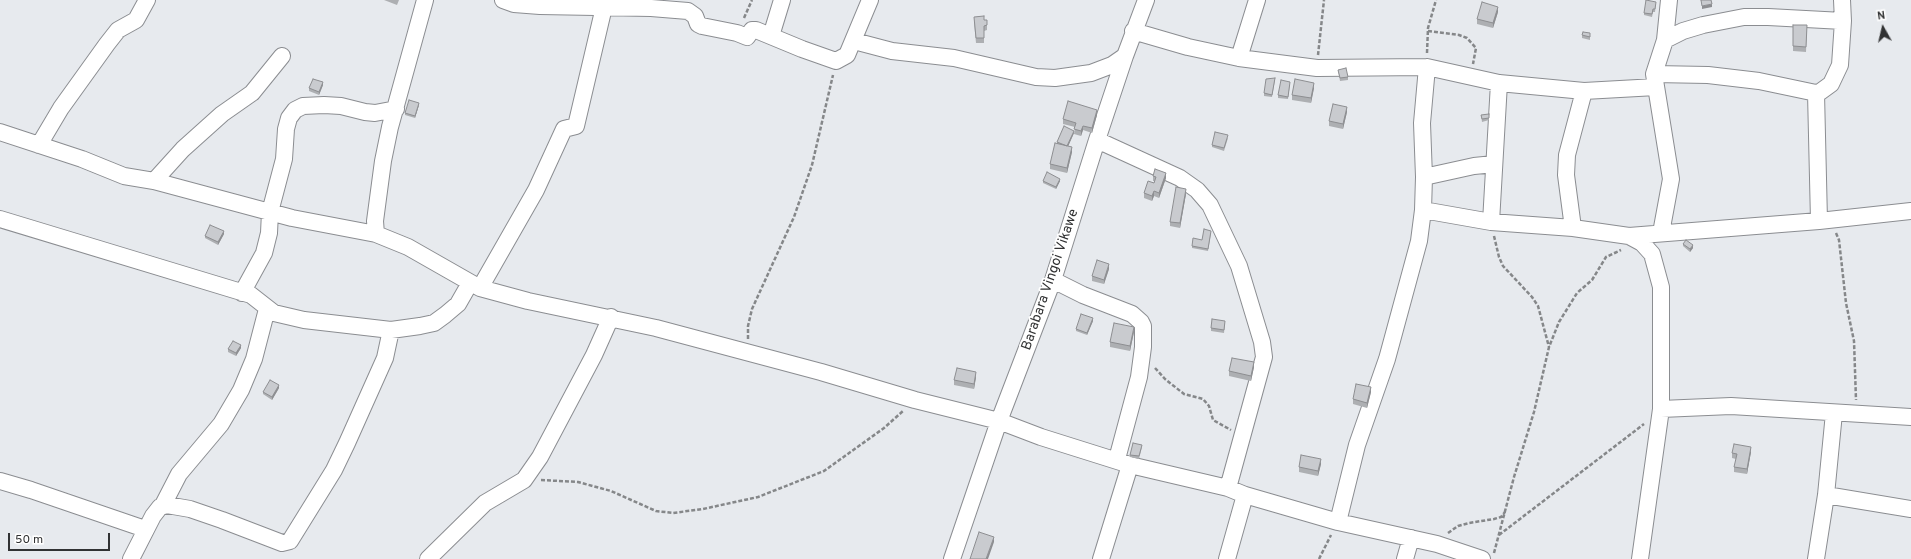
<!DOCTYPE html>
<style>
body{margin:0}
#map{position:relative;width:1911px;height:559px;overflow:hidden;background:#e7eaee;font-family:Overpass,sans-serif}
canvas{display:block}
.north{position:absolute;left:1863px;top:8px;width:40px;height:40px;-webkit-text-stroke:3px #fff;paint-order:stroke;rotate:352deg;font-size:11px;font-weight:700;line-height:16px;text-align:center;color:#313233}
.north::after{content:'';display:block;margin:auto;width:14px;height:18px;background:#313233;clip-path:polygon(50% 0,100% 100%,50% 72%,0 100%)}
.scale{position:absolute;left:8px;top:533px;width:102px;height:18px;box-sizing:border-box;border:2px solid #313233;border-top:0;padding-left:5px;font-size:12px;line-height:14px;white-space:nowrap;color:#313233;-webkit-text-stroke:3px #fff;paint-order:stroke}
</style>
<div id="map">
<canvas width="1911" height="559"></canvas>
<div class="north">N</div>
<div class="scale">50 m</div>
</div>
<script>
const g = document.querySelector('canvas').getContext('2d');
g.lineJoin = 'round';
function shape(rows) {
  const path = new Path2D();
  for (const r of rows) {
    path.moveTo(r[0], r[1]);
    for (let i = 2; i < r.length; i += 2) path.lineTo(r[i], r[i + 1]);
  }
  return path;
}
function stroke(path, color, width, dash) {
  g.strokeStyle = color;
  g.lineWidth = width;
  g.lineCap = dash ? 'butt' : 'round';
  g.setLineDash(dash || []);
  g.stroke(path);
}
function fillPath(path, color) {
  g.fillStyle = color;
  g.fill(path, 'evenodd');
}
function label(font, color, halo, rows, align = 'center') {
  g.font = font + ' Overpass,sans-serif';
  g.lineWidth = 3.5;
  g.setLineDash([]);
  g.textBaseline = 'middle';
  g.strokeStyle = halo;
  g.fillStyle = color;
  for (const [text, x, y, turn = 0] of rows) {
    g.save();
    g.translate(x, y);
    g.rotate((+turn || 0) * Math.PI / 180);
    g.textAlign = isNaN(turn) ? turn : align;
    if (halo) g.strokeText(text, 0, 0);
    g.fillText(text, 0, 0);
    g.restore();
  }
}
const path = shape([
 [744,18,752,0],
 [1428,31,1459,35,1467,38,1476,48,1473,64],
 [1427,53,1428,28,1436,0],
 [1318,55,1324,0],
 [1836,233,1839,240,1846,303,1854,341,1856,400],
 [1494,236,1499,257,1503,266,1532,297,1538,306,1549,347],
 [748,339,748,326,752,309,794,217,812,165,833,75],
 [1155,368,1165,379,1184,394,1203,399,1209,406,1213,420,1231,430],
 [541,480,578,482,611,491,656,511,673,513,703,509,758,497,824,471,884,428,903,411],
 [1448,533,1458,526,1469,523,1494,519,1501,517,1505,512],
 [1499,535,1644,424],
 [1494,553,1514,477,1534,412,1549,347,1559,322,1577,293,1592,280,1606,257,1621,250],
 [1319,559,1331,535]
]);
const minor = shape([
 [503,0,514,4,540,6,651,8,688,11,695,16,698,24,702,26,737,33,747,37,752,30,756,30,802,49,836,61,847,55,870,0],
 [1133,31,1188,47,1239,58,1317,68,1427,67,1499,83,1584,91,1656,87],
 [771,36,782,0],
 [1665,40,1683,31,1703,25,1744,17,1768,17,1843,21],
 [854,41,892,51,954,58,1036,77,1055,78,1091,73,1112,65,1125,56],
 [1239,58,1257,0],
 [1654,74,1708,75,1759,81,1816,93,1820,92,1831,84,1840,65,1843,21,1842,0],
 [1816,93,1819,221],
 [0,132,82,159,124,176,154,181,292,218,376,234,408,247,480,288,528,301,656,328,821,372,915,400,999,421,1041,437,1130,465,1228,488,1245,495,1338,522,1437,544,1482,559],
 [1097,140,1180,178,1197,190,1210,205,1239,266,1262,342,1264,357,1228,488],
 [39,145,61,108,107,44,118,30,136,20,147,0],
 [1424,177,1474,166,1494,164],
 [154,181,183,149,222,114,252,93,282,56],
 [1423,210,1491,222,1573,228,1629,236,1819,221,1911,211],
 [0,219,251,295,274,313,304,320,391,330,420,326,434,323,445,315,458,304,470,283],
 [1491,222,1499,83],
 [1573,228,1566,175,1567,155,1584,91],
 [1661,233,1671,179,1654,74,1665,40,1669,0],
 [376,234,375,221,383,161,390,127,425,0],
 [1629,236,1642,243,1652,254,1661,287,1661,409,1640,559],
 [1053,280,1083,295,1132,314,1141,322,1143,326,1143,347,1139,377,1117,459],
 [480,288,536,190,564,129,576,126,604,7],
 [242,293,264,253,269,233,270,212,284,159,286,129,289,118,295,110,303,106,324,105,341,106,365,112,375,113,396,109],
 [1661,409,1731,406,1911,417],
 [0,481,31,490,145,529],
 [1826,495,1911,509],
 [163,505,179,474,221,424,241,390,254,359,267,309],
 [1338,522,1357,445,1387,359,1419,241,1423,210,1424,177,1422,123,1427,67],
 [131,559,153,516,160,507,167,505,190,509,222,520,282,543,290,541,334,470,347,443,385,358,391,330],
 [428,559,485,503,524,480,540,457,594,355,611,317],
 [952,559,999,421,1053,280,1097,140,1125,56,1146,0],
 [1101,559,1130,465],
 [1227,559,1245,495],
 [1405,559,1411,538],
 [1816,559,1826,495,1834,413]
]);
const wall = shape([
 [384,0,399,0,397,5],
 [1656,4,1655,12,1653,12,1652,17,1644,15,1644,13],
 [1498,12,1493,28,1477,24,1477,19],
 [974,22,987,25,987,30,984,31,984,43,976,43],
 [1793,25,1807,25,1806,52,1793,51],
 [1582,35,1590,36,1590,40,1582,38],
 [1338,70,1348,77,1348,80,1340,81],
 [1275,80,1272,97,1264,96,1264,93],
 [1290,84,1288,99,1278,98,1278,95],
 [323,85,319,95,309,91,309,88],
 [1314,88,1311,103,1292,100,1292,95],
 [419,105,415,118,405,115,405,113],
 [1347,112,1343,129,1329,126,1329,121],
 [1097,115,1092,133,1083,130,1081,136,1074,134,1075,127,1063,124,1063,119],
 [1481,115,1489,118,1489,120,1482,122],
 [1074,133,1068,146,1072,152,1067,173,1050,169,1050,164,1057,144,1057,142],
 [1228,138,1224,151,1212,147,1212,145],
 [1153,176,1166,178,1159,198,1154,196,1152,201,1144,198,1144,193,1154,183,1154,181,1153,181],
 [1043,181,1060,181,1056,189,1043,183],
 [1186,194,1180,228,1170,226,1170,222],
 [1211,233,1208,251,1192,248,1192,246,1202,240],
 [224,234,218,245,205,238,205,236],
 [1683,244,1693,248,1690,252,1683,246],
 [1109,269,1104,284,1092,281,1092,276],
 [1093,321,1087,335,1076,331,1076,329],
 [1225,323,1224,333,1211,331,1211,328],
 [1134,332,1130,351,1110,347,1110,342],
 [241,348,236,356,228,352,228,349],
 [1254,367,1251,381,1229,376,1229,371],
 [976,377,974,389,954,385,954,380],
 [279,388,272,400,263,394,263,392],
 [1371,392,1367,408,1353,404,1353,399],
 [1142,447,1139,459,1130,457,1130,455],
 [1751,452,1747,474,1734,472,1734,467,1736,459,1732,458,1732,453],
 [1321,464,1318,476,1299,472,1299,467]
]);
const shadedWall = shape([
 [1712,4,1712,7,1702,9,1702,6],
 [1498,7,1498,12,1493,28,1493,23],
 [323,82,323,85,319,95,319,92],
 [1314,83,1314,88,1311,103,1311,98],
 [419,103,419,105,415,118,415,116],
 [1347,107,1347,112,1343,129,1343,124],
 [1097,110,1097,115,1092,133,1092,128],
 [1083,126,1083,130,1081,136,1081,131],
 [1074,131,1074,133,1067,149,1067,146],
 [1072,147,1072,152,1067,173,1067,168],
 [1166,173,1166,178,1159,198,1159,193],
 [1060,179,1060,181,1056,189,1056,187],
 [1186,189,1186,194,1180,228,1180,223],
 [1154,191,1154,196,1152,201,1152,196],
 [224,231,224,234,218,245,218,242],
 [1693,245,1693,248,1690,252,1690,249],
 [1109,264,1109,269,1104,284,1104,280],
 [1093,318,1093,321,1087,335,1087,333],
 [1134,327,1134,332,1130,351,1130,346],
 [241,345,241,348,236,356,236,353],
 [1254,362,1254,367,1251,381,1251,376],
 [976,372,976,377,974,389,974,384],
 [279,385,279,388,272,400,272,397],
 [1371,387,1371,392,1367,408,1367,403],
 [1751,447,1751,452,1747,474,1747,469],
 [1321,459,1321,464,1318,476,1318,471],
 [994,537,994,542,988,559,986,559]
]);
const building = shape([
 [1646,0,1656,2,1655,9,1653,9,1652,14,1644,13,1646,0],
 [1701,0,1711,0,1712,4,1702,6,1701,0],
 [1482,2,1498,7,1493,23,1477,19,1482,2],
 [984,16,984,20,987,20,987,25,984,26,984,38,976,38,974,17,984,16],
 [1793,25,1807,25,1806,47,1793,46,1793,25],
 [1583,32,1590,33,1590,37,1582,35,1583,32],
 [1346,68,1348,77,1340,78,1338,70,1346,68],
 [1275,78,1272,95,1264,93,1266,79,1275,78],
 [313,79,323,82,319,92,309,88,313,79],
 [1295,79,1314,83,1311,98,1292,95,1295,79],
 [1281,80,1290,82,1288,97,1278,95,1281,80],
 [409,100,419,103,415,116,405,113,409,100],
 [1068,101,1097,110,1092,128,1083,126,1081,131,1074,129,1076,123,1063,119,1068,101],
 [1333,104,1347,107,1343,124,1329,121,1333,104],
 [1489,114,1489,118,1482,119,1481,115,1489,114],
 [1064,126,1074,131,1067,146,1057,142,1064,126],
 [1215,132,1228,135,1224,148,1212,145,1215,132],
 [1055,143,1072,147,1067,168,1050,164,1055,143],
 [1155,169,1166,173,1159,193,1154,191,1152,196,1144,193,1148,181,1154,183,1156,177,1153,176,1155,169],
 [1047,172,1060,179,1056,187,1043,181,1047,172],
 [1176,187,1186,189,1180,223,1170,222,1176,187],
 [210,225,224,231,218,242,205,236,210,225],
 [1204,229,1211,231,1208,249,1192,246,1193,238,1202,240,1204,229],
 [1686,240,1693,245,1690,249,1683,244,1686,240],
 [1097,260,1109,264,1104,280,1092,276,1097,260],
 [1081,314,1093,318,1087,333,1076,329,1081,314],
 [1212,319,1225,321,1224,330,1211,328,1212,319],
 [1114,323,1134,327,1130,346,1110,342,1114,323],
 [233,341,241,345,236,353,228,349,233,341],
 [1232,358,1254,362,1251,376,1229,371,1232,358],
 [957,368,976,372,974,384,954,380,957,368],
 [270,380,279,385,272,397,263,392,270,380],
 [1356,384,1371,387,1367,403,1353,399,1356,384],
 [1133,443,1142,445,1139,456,1130,455,1133,443],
 [1734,444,1751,447,1747,469,1734,467,1737,454,1732,453,1734,444],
 [1301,455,1321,459,1318,471,1299,467,1301,455],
 [979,532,994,537,986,559,970,559,979,532]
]);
const streetNames = [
 ["Barabara Vingoi Vikawe",1051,280,-71]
];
stroke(minor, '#8b8d91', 18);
stroke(path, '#858789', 2.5, [4, 2]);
stroke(minor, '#fff', 16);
fillPath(wall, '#adafb2');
fillPath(shadedWall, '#8d8e91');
fillPath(building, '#c9cbcf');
stroke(building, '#8d8e91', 1);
label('14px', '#313233', '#fff', streetNames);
</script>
